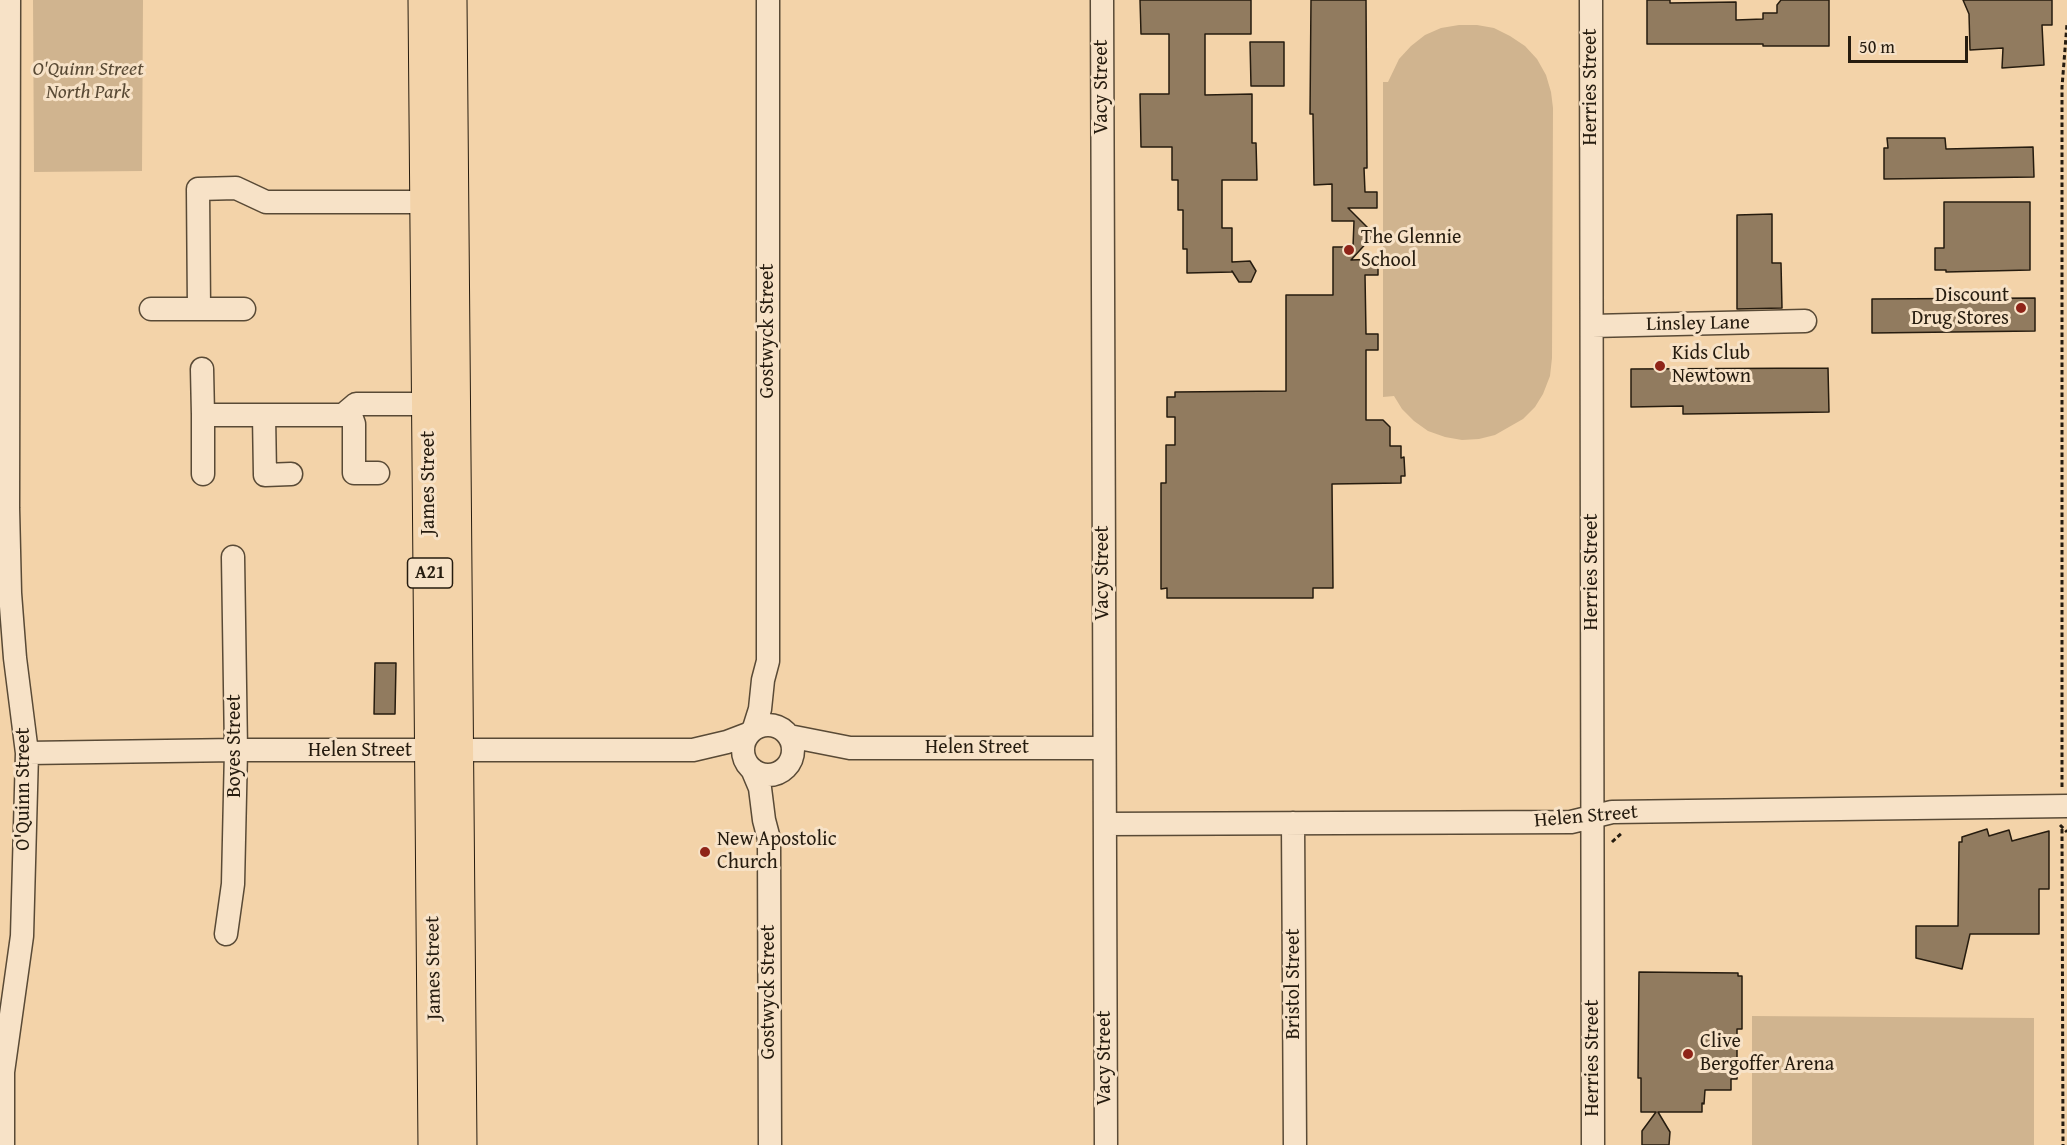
<!DOCTYPE html>
<style>
body{margin:0}
#map{position:relative;width:2067px;height:1145px;overflow:hidden;background:#f3d3a9;font-family:"Gentium Book Plus",serif}
canvas{display:block}
.scale{position:absolute;left:1848px;top:36px;width:120px;height:27px;box-sizing:border-box;border:3px solid #261c0f;border-top:0;padding-left:8px;font-size:18px;line-height:21px;white-space:nowrap;color:#261c0f;-webkit-text-stroke:4px #f7e2c7;paint-order:stroke}
</style>
<div id="map">
<canvas width="2067" height="1145"></canvas>
<div class="scale">50 m</div>
</div>
<script>
const g = document.querySelector('canvas').getContext('2d');
g.lineJoin = 'round';
function fillPath(path, color) {
  g.fillStyle = color;
  g.fill(path, 'evenodd');
}
function shape(rows) {
  const path = new Path2D();
  for (const r of rows) {
    if (r.length === 3) {
      path.moveTo(r[0] + r[2], r[1]);
      path.arc(r[0], r[1], r[2], 0, 2 * Math.PI);
      continue;
    }
    path.moveTo(r[0], r[1]);
    for (let i = 2; i < r.length; i += 2) path.lineTo(r[i], r[i + 1]);
  }
  return path;
}
function stroke(path, color, width, dash) {
  g.strokeStyle = color;
  g.lineWidth = width;
  g.lineCap = dash ? 'butt' : 'round';
  g.setLineDash(dash || []);
  g.stroke(path);
}
function label(font, color, halo, rows, align = 'center') {
  g.font = font + ' "Gentium Book Plus",serif';
  g.lineWidth = 6;
  g.setLineDash([]);
  g.textBaseline = 'middle';
  g.strokeStyle = halo;
  g.fillStyle = color;
  for (const [text, x, y, turn = 0] of rows) {
    g.save();
    g.translate(x, y);
    g.rotate((+turn || 0) * Math.PI / 180);
    g.textAlign = isNaN(turn) ? turn : align;
    if (halo) g.strokeText(text, 0, 0);
    g.fillText(text, 0, 0);
    g.restore();
  }
}
const green = shape([
 [33,0,143,0,142,171,34,172],
 [1459,25,1477,25,1494,28,1510,36,1525,46,1537,59,1546,75,1551,92,1553,108,1552,358,1550,376,1543,394,1535,407,1523,419,1495,435,1479,439,1462,440,1445,437,1428,431,1414,421,1402,409,1394,396,1383,397,1383,82,1388,82,1399,59,1411,46,1425,35,1441,28],
 [1752,1016,2034,1018,2034,1145,1752,1145]
]);
const building = shape([
 [1140,0,1251,0,1251,34,1205,34,1205,95,1252,94,1252,143,1256,143,1257,180,1222,180,1222,228,1232,228,1232,262,1250,261,1256,271,1251,282,1239,282,1232,271,1232,272,1187,273,1187,249,1183,249,1183,210,1178,210,1178,180,1172,180,1172,147,1141,147,1140,94,1169,94,1169,34,1141,34,1140,0],
 [1311,0,1366,0,1367,168,1364,168,1365,192,1377,192,1377,208,1348,208,1370,230,1370,239,1351,260,1378,259,1378,275,1365,275,1366,334,1378,334,1378,350,1366,350,1366,420,1383,420,1390,427,1390,446,1401,446,1401,458,1404,457,1405,476,1401,476,1401,483,1332,484,1333,588,1313,588,1313,598,1167,598,1167,588,1161,589,1161,483,1166,483,1166,445,1175,445,1175,417,1167,417,1167,397,1175,397,1175,392,1286,391,1286,295,1333,295,1333,247,1353,247,1354,221,1332,221,1332,184,1314,185,1313,114,1310,114,1311,0],
 [1647,0,1670,0,1670,3,1736,2,1736,20,1763,19,1763,13,1777,13,1777,5,1781,0,1829,0,1829,46,1763,46,1763,44,1647,44,1647,0],
 [1963,0,2052,0,2052,25,2042,25,2044,65,2002,68,2003,48,1970,50,1969,14,1963,0],
 [1250,42,1284,42,1284,86,1251,86,1250,42],
 [1887,138,1945,138,1946,149,2033,147,2034,177,1884,179,1884,148,1888,148,1887,138],
 [1944,202,2030,202,2030,270,1946,272,1946,270,1935,270,1935,248,1944,248,1944,202],
 [1772,214,1772,263,1781,263,1782,308,1737,309,1737,215,1772,214],
 [2035,298,2035,331,1872,333,1872,299,2035,298],
 [1828,368,1829,412,1683,414,1683,406,1631,407,1631,369,1828,368],
 [375,663,396,663,395,714,374,714,375,663],
 [1987,829,1989,836,2009,830,2012,841,2049,831,2049,889,2039,889,2039,934,1970,934,1962,969,1916,958,1916,926,1958,926,1959,842,1962,842,1962,837,1987,829],
 [1639,972,1738,973,1738,976,1742,976,1742,1029,1737,1029,1737,1079,1731,1079,1731,1090,1705,1090,1704,1104,1702,1103,1702,1112,1658,1112,1670,1132,1669,1145,1642,1145,1642,1131,1656,1112,1641,1112,1641,1078,1638,1078,1639,972]
]);
const path = shape([
 [2062,787,2062,87,2067,24],
 [2060,825,2067,832],
 [2062,829,2063,1145],
 [1612,842,1623,832]
]);
const minor = shape([
 [1102,0,1106,1145],
 [1591,0,1593,1145],
 [151,309,199,309],
 [244,309,199,309,198,189,236,188,266,202,427,202],
 [1592,326,1805,321],
 [202,369,203,415],
 [349,410,354,424,354,473,378,473],
 [264,415,265,475,291,474],
 [203,474,203,415,343,415,356,404,429,404],
 [768,750,25],
 [754,728,760,709,763,680,768,661,768,0],
 [789,736,850,748,1103,748],
 [27,753,236,750,693,750,727,742,748,734],
 [752,769,760,788,764,820,769,839,770,1145],
 [1293,823,1295,1145],
 [1105,824,1571,822,1612,812,2067,806],
 [226,934,233,884,236,750,233,557],
 [3,1145,3,1072,22,936,27,753,15,658,10,593,8,508,9,0]
]);
const highway = shape([
 [425,0,435,1145],
 [450,0,460,1145]
]);
const markers = [
 [1349,250,6,"#8f2418"],
 [2021,308,6,"#8f2418"],
 [1660,366,6,"#8f2418"],
 [705,852,6,"#8f2418"],
 [1688,1054,6,"#8f2418"]
];
const shields = [
 [430,573,45]
];
const shieldNames = [
 ["A21",430,573]
];
const parkNames = [
 ["O'Quinn Street",88,70],
 ["North Park",88,93]
];
const streetNames = [
 ["Vacy Street",1102,87,-90],
 ["Herries Street",1591,87,-90],
 ["Linsley Lane",1698,324,-1],
 ["Gostwyck Street",768,331,-90],
 ["James Street",429,483,-90],
 ["Herries Street",1592,572,-90],
 ["Vacy Street",1103,573,-90],
 ["Boyes Street",235,746,-90],
 ["Helen Street",977,748],
 ["Helen Street",360,751],
 ["O'Quinn Street",24,789,-90],
 ["Helen Street",1586,817,-5],
 ["James Street",434,968,-91],
 ["Bristol Street",1294,984,-90],
 ["Gostwyck Street",769,992,-90],
 ["Vacy Street",1105,1058,-90],
 ["Herries Street",1593,1058,-90]
];
const poiNames = [
 ["The Glennie",1361,238],
 ["School",1361,261],
 ["Discount",2009,296,"right"],
 ["Drug Stores",2009,319,"right"],
 ["Kids Club",1672,354],
 ["Newtown",1672,377],
 ["New Apostolic",717,840],
 ["Church",717,863],
 ["Clive",1700,1042],
 ["Bergoffer Arena",1700,1065]
];
fillPath(green, '#d0b48f');
fillPath(building, '#917b5f');
stroke(building, '#261c0f', 1.5);
stroke(minor, '#594a36', 25);
stroke(highway, '#261c0f', 35);
stroke(path, '#261c0f', 3, [4.5, 3]);
stroke(minor, '#f7e2c7', 22);
stroke(highway, '#f3d3a9', 33);
for (const [x, y, r, color] of markers) {
  const dot = new Path2D();
  dot.arc(x, y, r, 0, 2 * Math.PI);
  g.fillStyle = color;
  g.fill(dot);
  stroke(dot, '#f7e2c7', 2);
}
for (const [x, y, w] of shields) {
  const box = new Path2D();
  box.roundRect(x - w / 2, y - 15, w, 30, 4.5);
  g.fillStyle = '#f7e2c7';
  g.fill(box);
  stroke(box, '#261c0f', 1.5);
}
label('bold 18px', '#261c0f', null, shieldNames);
label('italic 20px', '#594a35', '#f7e2c7', parkNames);
label('20px', '#261c0f', '#f7e2c7', streetNames);
label('20px', '#261c0f', '#f7e2c7', poiNames, 'left');
</script>
